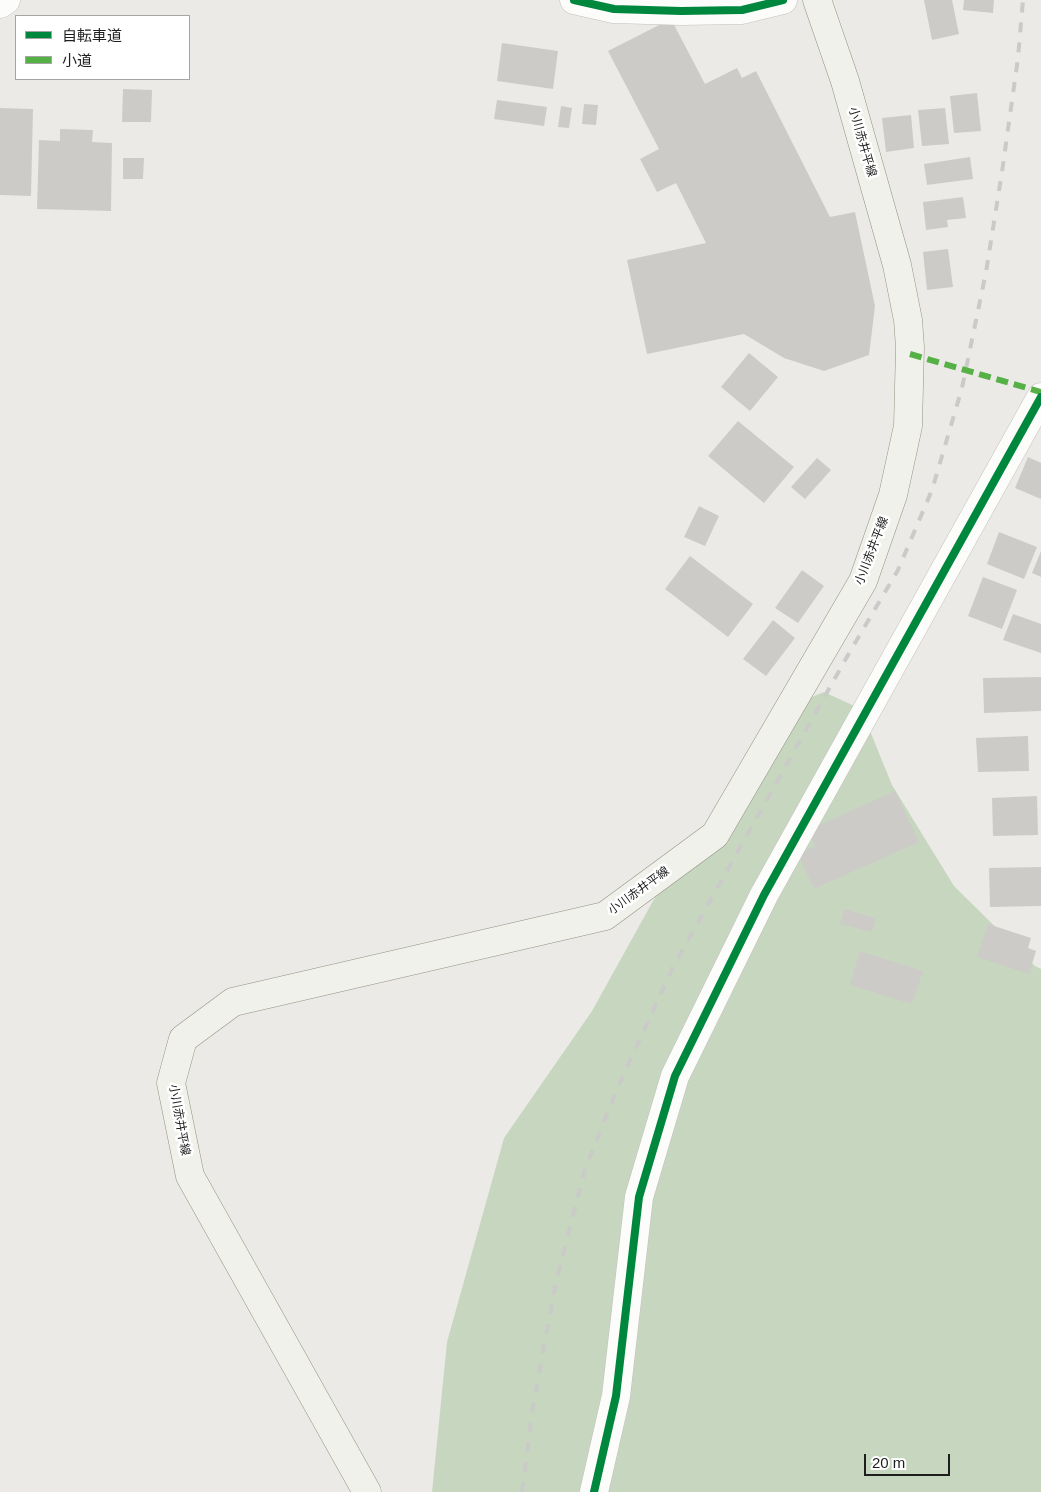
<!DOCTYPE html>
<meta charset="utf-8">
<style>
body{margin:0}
#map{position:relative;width:1041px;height:1492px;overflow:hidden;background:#eceae7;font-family:Arial,"Noto Sans JP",sans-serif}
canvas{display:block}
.legend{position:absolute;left:15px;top:15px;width:175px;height:65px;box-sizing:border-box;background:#fff;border:1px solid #a5a5a5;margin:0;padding:6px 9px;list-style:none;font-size:15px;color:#1e1e1e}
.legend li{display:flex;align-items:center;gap:10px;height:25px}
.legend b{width:25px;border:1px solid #a5a5a5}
.scale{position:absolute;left:864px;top:1454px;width:86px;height:22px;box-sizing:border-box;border:2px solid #1e1e1e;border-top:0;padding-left:6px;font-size:15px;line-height:18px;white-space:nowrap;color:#1e1e1e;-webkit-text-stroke:4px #fff;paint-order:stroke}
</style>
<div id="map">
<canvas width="1041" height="1492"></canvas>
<ul class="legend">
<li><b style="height:6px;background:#00873e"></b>自転車道</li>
<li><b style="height:6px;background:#55b145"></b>小道</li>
</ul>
<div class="scale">20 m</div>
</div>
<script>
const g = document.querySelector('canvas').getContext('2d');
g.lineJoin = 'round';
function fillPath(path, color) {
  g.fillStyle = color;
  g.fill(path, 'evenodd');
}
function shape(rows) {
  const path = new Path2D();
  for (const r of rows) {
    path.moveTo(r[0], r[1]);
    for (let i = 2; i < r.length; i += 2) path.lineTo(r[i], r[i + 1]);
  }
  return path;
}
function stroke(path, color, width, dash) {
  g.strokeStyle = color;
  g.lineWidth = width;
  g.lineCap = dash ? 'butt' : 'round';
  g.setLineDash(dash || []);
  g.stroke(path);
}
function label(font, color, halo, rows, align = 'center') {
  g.font = font + ' Arial,"Noto Sans JP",sans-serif';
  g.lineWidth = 5;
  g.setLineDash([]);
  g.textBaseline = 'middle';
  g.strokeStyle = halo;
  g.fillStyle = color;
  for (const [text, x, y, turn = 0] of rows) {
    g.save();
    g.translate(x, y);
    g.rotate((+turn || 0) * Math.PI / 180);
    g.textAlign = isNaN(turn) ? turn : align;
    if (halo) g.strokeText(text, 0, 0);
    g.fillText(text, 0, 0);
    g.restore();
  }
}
const forest = shape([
 [824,692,861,709,892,785,954,886,1035,966,1041,969,1041,1492,432,1492,447,1342,504,1138,592,1011,653,901,715,810,792,705]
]);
const building = shape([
 [924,0,952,0,959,34,932,40],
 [964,0,994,0,993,13,963,10],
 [671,19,705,84,737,68,742,78,756,71,830,217,855,212,875,306,869,355,824,371,784,358,744,334,647,354,627,260,706,243,676,183,657,192,640,159,659,149,608,51],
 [502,43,558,51,553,89,497,81],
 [123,89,152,90,151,122,122,122],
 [977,93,981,131,954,133,950,96],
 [497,100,547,107,544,126,494,119],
 [584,104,598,105,596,125,582,124],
 [561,106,572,108,569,128,558,127],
 [0,108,33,109,31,196,0,195],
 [945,108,949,144,922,146,918,110],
 [911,115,914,148,886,152,882,118],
 [60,129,93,130,92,142,112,143,111,211,37,209,39,140,60,141],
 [970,157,973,179,927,185,924,164],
 [123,158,144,158,143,179,123,179],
 [963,197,966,218,947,220,948,227,926,230,923,202],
 [948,249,953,287,927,290,923,252],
 [749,353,778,377,750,411,721,387],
 [738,421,794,467,764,503,708,456],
 [1028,457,1041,463,1041,499,1015,488],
 [817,458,831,470,805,499,791,487],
 [699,506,719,516,705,546,684,537],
 [999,532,1037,547,1024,579,987,564],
 [1041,551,1041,577,1032,573],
 [690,556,753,604,728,637,665,589],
 [802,570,824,586,798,623,775,608],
 [983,577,1017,590,1002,629,968,616],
 [1013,614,1041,624,1041,653,1003,640],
 [773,620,795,638,766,676,743,659],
 [1041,677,1041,711,984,713,983,678],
 [1028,736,1029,771,978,772,976,738],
 [895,791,919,842,814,889,798,854,815,846,808,830],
 [1037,796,1038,835,993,836,992,798],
 [1041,867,1041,906,990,907,989,868],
 [844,909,876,918,872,932,840,924],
 [988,924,1031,938,1028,948,1036,951,1029,974,977,957],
 [860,951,923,971,912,1004,850,985]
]);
const street = shape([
 [574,0,614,9,681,11,742,10,783,0],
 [0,4,6,0],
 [594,1492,616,1396,639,1197,675,1076,764,895,1041,397]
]);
const secondary = shape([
 [367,1492,190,1176,171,1083,183,1039,233,1002,605,916,715,835,863,581,893,495,908,426,910,347,908,320,897,265,845,81,817,0]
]);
const rail = shape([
 [522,1492,533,1406,556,1282,585,1169,617,1089,673,967,848,655,898,570,932,490,962,388,986,272,1002,172,1018,58,1023,0]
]);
const quiet = shape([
 [910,354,1041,392]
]);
const cycleway = shape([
 [574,0,614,9,681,11,742,10,783,0],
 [594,1492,616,1396,639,1197,675,1076,764,895,1041,397]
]);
const streetNames = [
 ["小川赤井平線",862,142,74],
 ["小川赤井平線",872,551,-69],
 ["小川赤井平線",639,891,-36],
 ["小川赤井平線",179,1120,80]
];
fillPath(forest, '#c7d7bf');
fillPath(building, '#cdcbc8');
stroke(street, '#c2c1bf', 29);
stroke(secondary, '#919381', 29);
stroke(street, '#fcfcfb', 28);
stroke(secondary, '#f1f1eb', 28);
stroke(rail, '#cacac9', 4, [10, 10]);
stroke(quiet, '#55b145', 6, [12, 6]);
stroke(cycleway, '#00873e', 8);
label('12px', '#1e1e1e', '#fff', streetNames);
</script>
